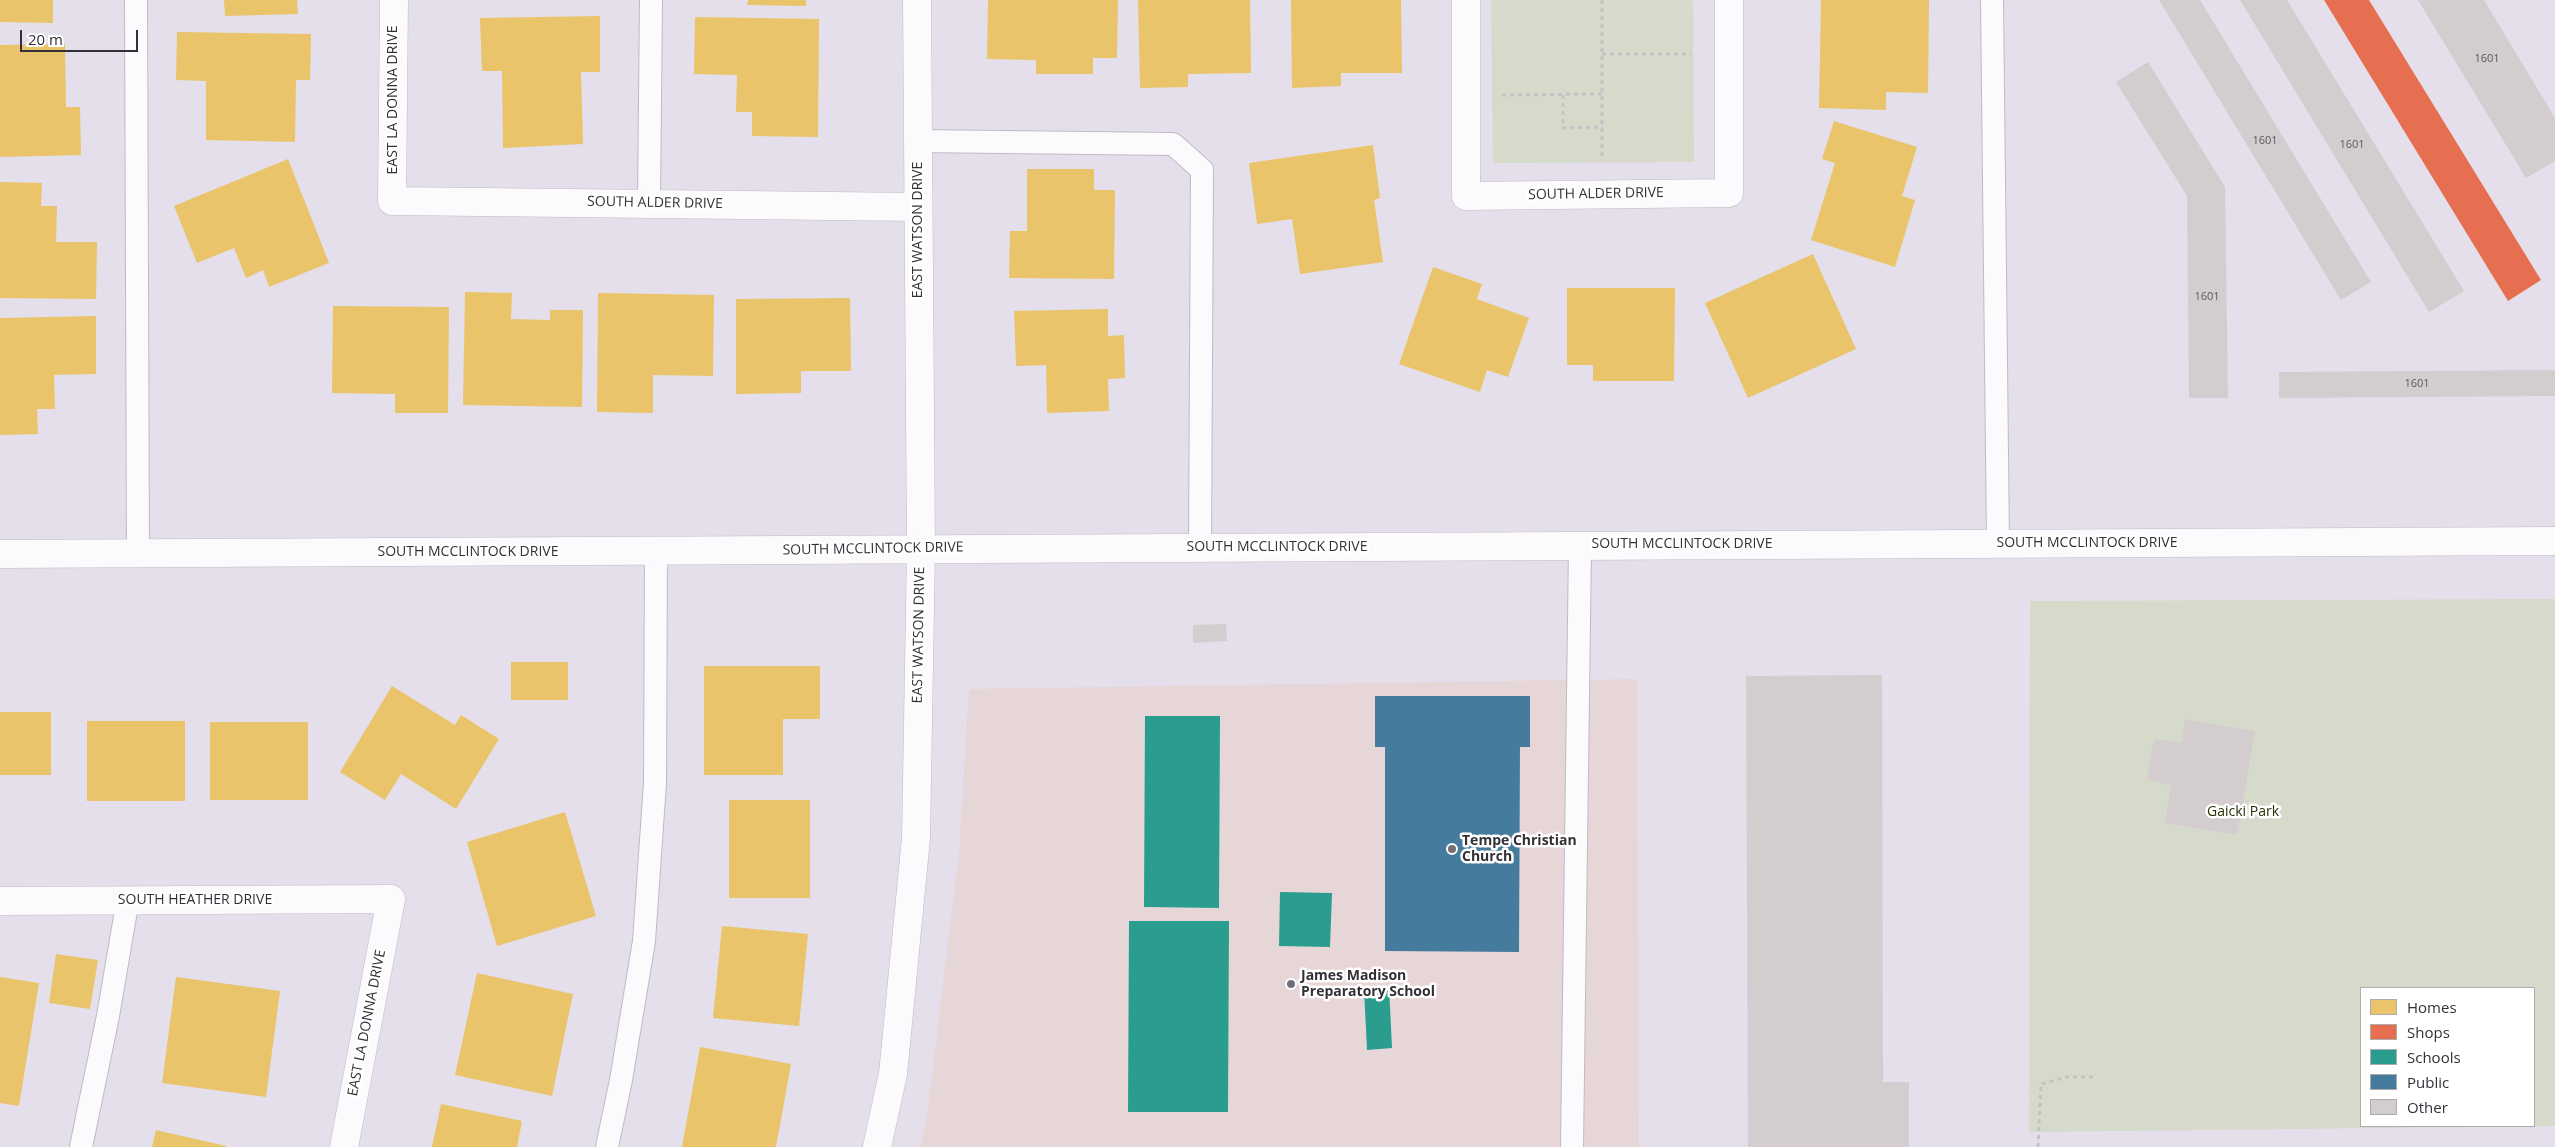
<!DOCTYPE html>
<style>
body{margin:0}
#map{position:relative;width:2555px;height:1147px;overflow:hidden;background:#e4dfea;font-family:"Open Sans",sans-serif}
canvas{display:block}
.legend{position:absolute;left:2360px;top:987px;width:175px;height:140px;box-sizing:border-box;background:#fff;border:1px solid #aeacaf;margin:0;padding:6px 9px;list-style:none;font-size:15px;color:#343038}
.legend li{display:flex;align-items:center;gap:10px;height:25px}
.legend b{width:25px;border:1px solid #aeacaf}
.scale{position:absolute;left:20px;top:30px;width:118px;height:22px;box-sizing:border-box;border:2px solid #343038;border-top:0;padding-left:6px;font-size:15px;line-height:18px;white-space:nowrap;color:#343038;-webkit-text-stroke:4px #fff;paint-order:stroke}
</style>
<div id="map">
<canvas width="2555" height="1147"></canvas>
<ul class="legend">
<li><b style="height:14px;background:#e9c46a"></b>Homes</li>
<li><b style="height:14px;background:#e76f51"></b>Shops</li>
<li><b style="height:14px;background:#2a9d8f"></b>Schools</li>
<li><b style="height:14px;background:#457b9d"></b>Public</li>
<li><b style="height:14px;background:#d3cdcf"></b>Other</li>
</ul>
<div class="scale">20 m</div>
</div>
<script>
const g = document.querySelector('canvas').getContext('2d');
g.lineJoin = 'round';
function fillPath(path, color) {
  g.fillStyle = color;
  g.fill(path, 'evenodd');
}
function shape(rows) {
  const path = new Path2D();
  for (const r of rows) {
    path.moveTo(r[0], r[1]);
    for (let i = 2; i < r.length; i += 2) path.lineTo(r[i], r[i + 1]);
  }
  return path;
}
function stroke(path, color, width, dash) {
  g.strokeStyle = color;
  g.lineWidth = width;
  g.lineCap = dash ? 'butt' : 'round';
  g.setLineDash(dash || []);
  g.stroke(path);
}
function label(font, color, halo, rows, align = 'center') {
  g.font = font + ' "Open Sans",sans-serif';
  g.lineWidth = 5;
  g.setLineDash([]);
  g.textBaseline = 'middle';
  g.strokeStyle = halo;
  g.fillStyle = color;
  for (const [text, x, y, turn = 0] of rows) {
    g.save();
    g.translate(x, y);
    g.rotate((+turn || 0) * Math.PI / 180);
    g.textAlign = isNaN(turn) ? turn : align;
    if (halo) g.strokeText(text, 0, 0);
    g.fillText(text, 0, 0);
    g.restore();
  }
}
const education = shape([
 [1637,679,1639,1147,921,1147,927,1114,959,854,969,689]
]);
const green = shape([
 [1491,0,1693,0,1694,162,1493,163],
 [2555,599,2555,1126,2029,1132,2030,601],
 [2361,988,2534,988,2534,1126,2361,1126]
]);
const homes = shape([
 [0,0,53,0,53,23,0,22],
 [224,0,297,0,298,14,225,16],
 [748,0,806,0,806,6,747,5],
 [988,0,1118,0,1117,58,1093,58,1093,74,1036,74,1036,60,987,59],
 [1138,0,1250,0,1251,73,1188,74,1188,87,1140,88],
 [1291,0,1401,0,1402,73,1341,73,1341,86,1292,88],
 [1821,0,1929,0,1928,93,1886,92,1886,110,1819,108],
 [600,16,600,72,581,72,583,144,503,148,502,71,482,71,480,18],
 [695,17,819,19,818,137,752,136,752,112,736,112,737,75,694,74],
 [177,32,311,34,310,80,296,80,295,142,206,140,206,81,176,80],
 [65,44,66,107,80,107,81,155,0,157,0,45],
 [1834,121,1917,147,1902,196,1915,200,1895,267,1811,240,1835,163,1822,159],
 [1373,145,1380,198,1374,200,1383,262,1300,274,1292,219,1257,224,1249,163],
 [288,159,329,263,269,287,263,270,246,278,234,248,197,263,174,206],
 [1027,169,1094,169,1094,190,1115,190,1114,279,1009,278,1010,231,1027,231],
 [0,182,42,183,41,206,57,206,56,242,97,242,96,299,0,298],
 [1813,254,1856,349,1748,398,1705,303],
 [1433,267,1482,284,1477,299,1529,318,1508,377,1487,370,1480,392,1399,364],
 [1567,288,1675,288,1674,381,1593,381,1593,365,1567,365],
 [465,292,512,293,511,319,550,320,550,310,583,310,582,407,463,405],
 [598,293,714,295,713,376,653,375,653,413,597,412],
 [850,298,851,371,801,371,801,393,736,394,736,299],
 [333,306,449,307,448,413,395,413,395,394,332,393],
 [1108,309,1108,336,1124,335,1125,378,1108,379,1109,411,1047,413,1046,365,1016,366,1014,311],
 [96,316,96,374,54,375,55,409,37,409,38,434,0,435,0,318],
 [511,662,568,662,568,700,511,700],
 [704,666,820,666,820,719,783,719,783,775,704,775],
 [392,686,455,725,461,715,499,739,456,809,401,774,385,800,340,772],
 [0,712,51,712,51,775,0,775],
 [87,721,185,721,185,801,87,801],
 [210,722,308,722,308,800,210,800],
 [729,800,810,800,810,898,729,898],
 [565,812,596,916,497,946,467,842],
 [722,926,808,934,799,1026,713,1018],
 [56,954,98,960,90,1009,49,1003],
 [477,973,573,994,552,1096,455,1075],
 [0,977,39,983,19,1106,0,1103],
 [176,977,280,991,266,1097,162,1083],
 [700,1047,791,1064,776,1147,682,1147],
 [441,1104,522,1121,517,1147,432,1147],
 [156,1130,226,1146,226,1147,152,1147]
]);
const shops = shape([
 [2324,0,2369,0,2541,280,2508,301]
]);
const schools = shape([
 [1145,716,1220,716,1219,908,1144,907],
 [1280,892,1332,893,1330,947,1279,946],
 [1129,921,1229,921,1228,1112,1128,1112],
 [1389,987,1392,1048,1367,1050,1364,989]
]);
const public = shape([
 [1375,696,1530,696,1530,747,1520,747,1519,952,1385,951,1385,747,1375,747]
]);
const building = shape([
 [2159,0,2200,0,2371,282,2341,300],
 [2240,0,2287,0,2464,291,2429,312],
 [2418,0,2484,0,2555,118,2555,161,2526,178],
 [2148,62,2225,187,2228,398,2189,398,2187,196,2116,82],
 [2555,370,2555,396,2279,398,2279,372],
 [1226,624,1227,641,1193,643,1193,625],
 [1882,675,1883,1082,1909,1082,1909,1147,1748,1147,1746,676],
 [2185,719,2255,731,2237,835,2165,823,2171,785,2147,780,2154,739,2182,743]
]);
const path = shape([
 [1602,0,1602,159],
 [1602,54,1691,54],
 [1502,95,1602,94],
 [1563,95,1563,128,1603,127],
 [2038,1147,2041,1084,2067,1077,2095,1077]
]);
const lane = shape([
 [136,0,138,554],
 [1992,0,1998,543],
 [917,141,1173,144,1202,170,1200,547],
 [649,202,651,0],
 [81,1147,108,1016,128,899],
 [607,1147,621,1080,644,941,655,783,656,550],
 [1572,1147,1580,545]
]);
const street = shape([
 [394,0,392,201,918,207],
 [917,0,921,549],
 [1466,0,1466,196,1729,193,1729,0],
 [0,901,391,899,344,1147]
]);
const secondary = shape([
 [0,554,2555,541],
 [877,1147,893,1074,916,838,921,549]
]);
const markers = [
 [1452,849,5,"#726d76"],
 [1291,984,5,"#726d76"]
];
const numberNames = [
 ["1601",2487,59],
 ["1601",2265,141],
 ["1601",2352,145],
 ["1601",2207,297],
 ["1601",2417,384]
];
const streetNames = [
 ["EAST LA DONNA DRIVE",393,100,-90],
 ["SOUTH ALDER DRIVE",1596,194,-1],
 ["SOUTH ALDER DRIVE",655,203,1],
 ["EAST WATSON DRIVE",918,230,-90],
 ["SOUTH MCCLINTOCK DRIVE",2087,543],
 ["SOUTH MCCLINTOCK DRIVE",1682,544],
 ["SOUTH MCCLINTOCK DRIVE",1277,547],
 ["SOUTH MCCLINTOCK DRIVE",873,549,-1],
 ["SOUTH MCCLINTOCK DRIVE",468,552],
 ["EAST WATSON DRIVE",919,635,-89],
 ["SOUTH HEATHER DRIVE",195,900],
 ["EAST LA DONNA DRIVE",367,1023,-79]
];
const parkNames = [
 ["Gaicki Park",2243,812]
];
const poiNames = [
 ["Tempe Christian",1462,841],
 ["Church",1462,857],
 ["James Madison",1301,976],
 ["Preparatory School",1301,992]
];
fillPath(education, '#e6d6d8');
fillPath(green, '#d6dacb');
fillPath(homes, '#e9c46a');
fillPath(shops, '#e76f51');
fillPath(schools, '#2a9d8f');
fillPath(public, '#457b9d');
fillPath(building, '#d3cdcf');
stroke(lane, '#bfbbc4', 24);
stroke(street, '#bfbbc4', 29);
stroke(secondary, '#bfbbc4', 29);
stroke(path, '#c4c2c6', 3, [4, 4]);
stroke(lane, '#fbfafc', 22);
stroke(street, '#fbfafc', 28);
stroke(secondary, '#fbfafc', 28);
for (const [x, y, r, color] of markers) {
  const dot = new Path2D();
  dot.arc(x, y, r, 0, 2 * Math.PI);
  g.fillStyle = color;
  g.fill(dot);
  stroke(dot, '#fff', 2);
}
label('11px', '#5c575e', null, numberNames);
label('14px', '#343038', '#fff', streetNames);
label('14px', '#273102', '#fff', parkNames);
label('bold 14px', '#343038', '#fff', poiNames, 'left');
</script>
